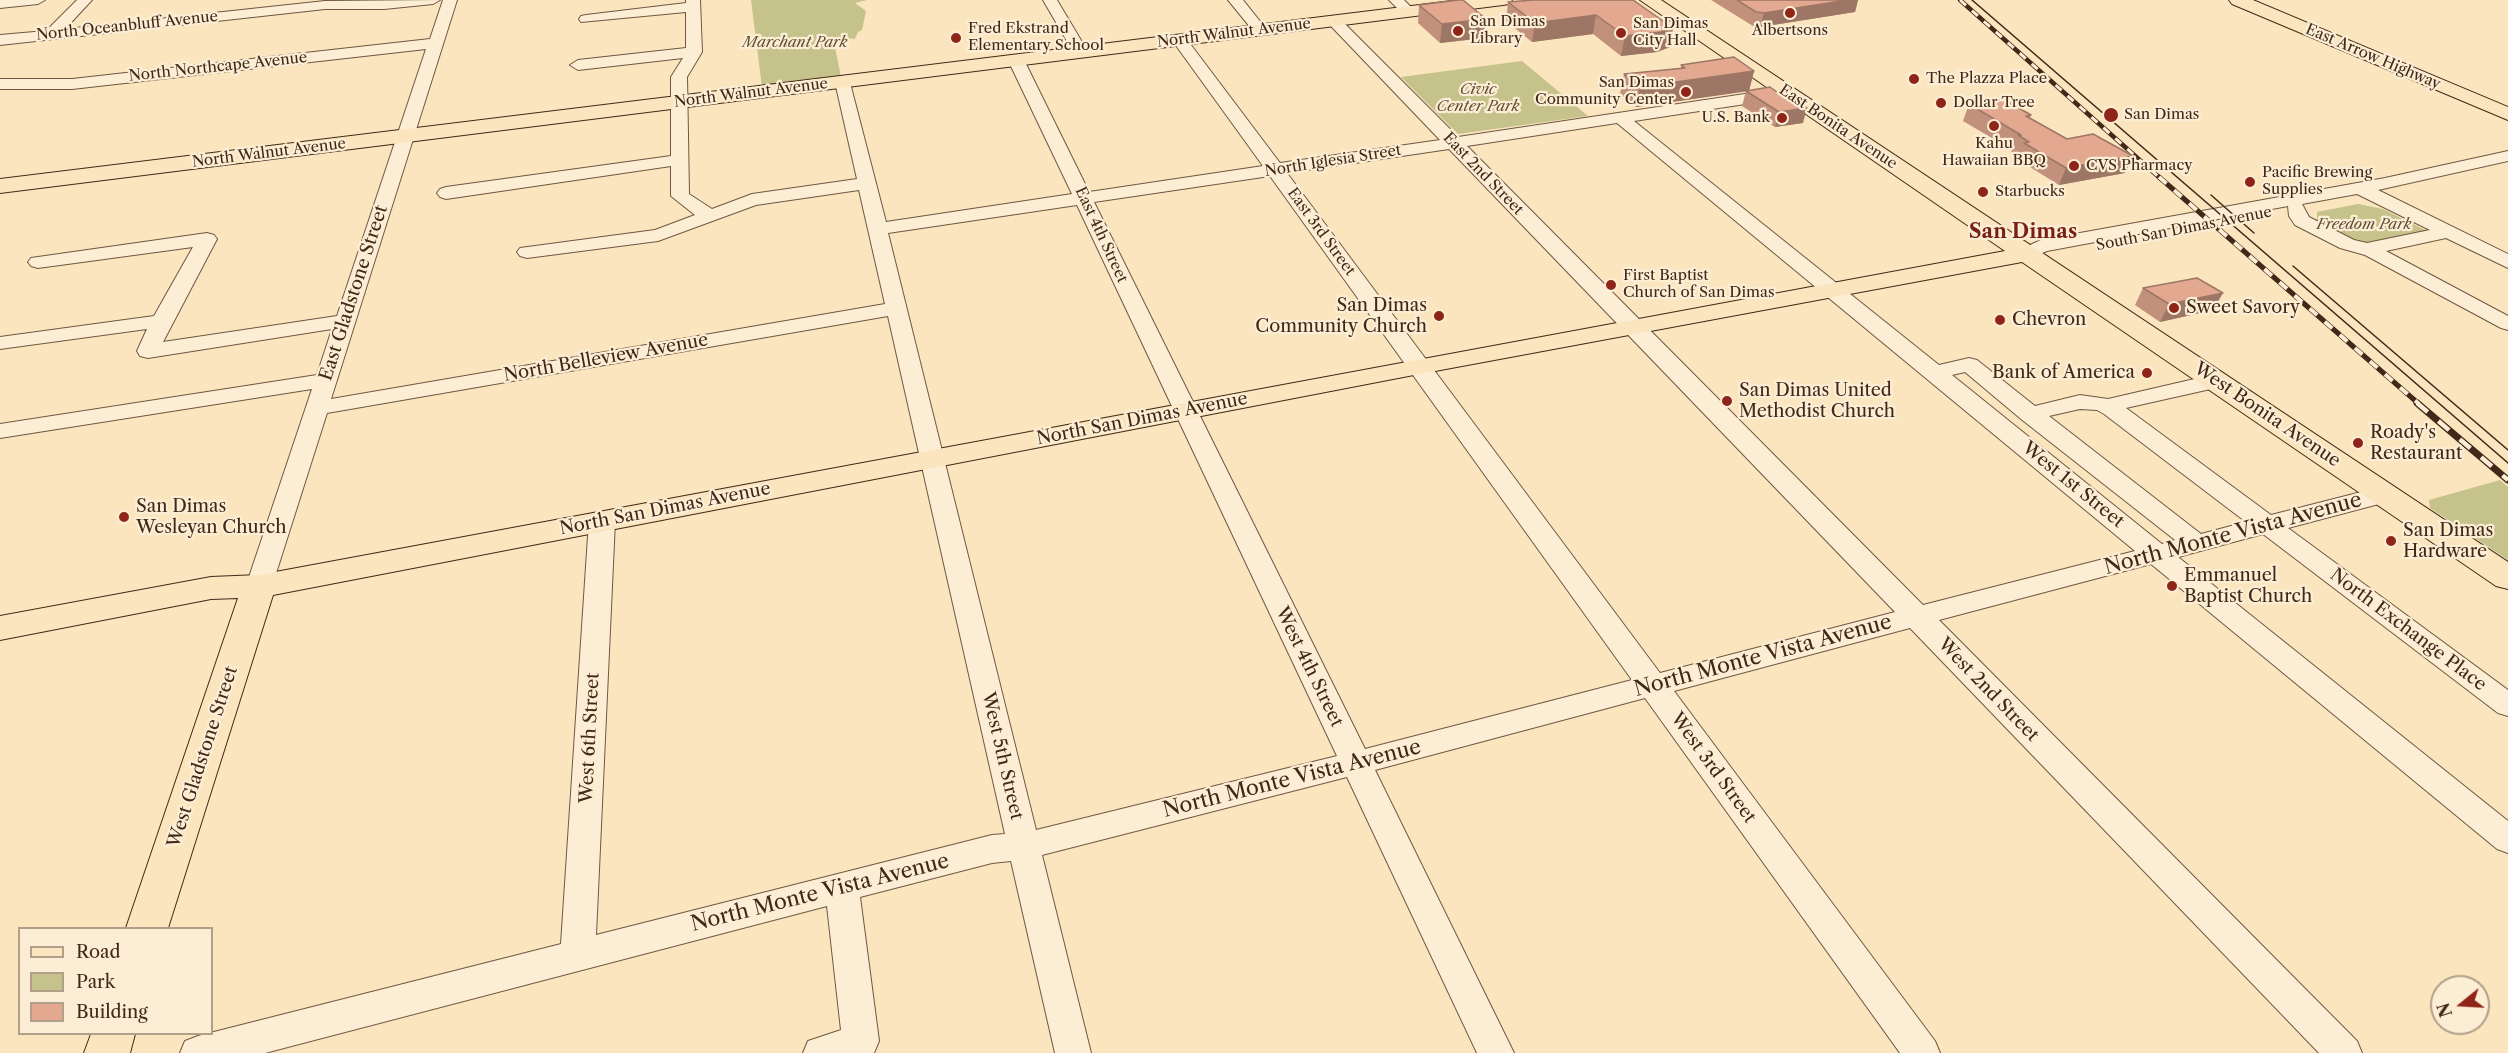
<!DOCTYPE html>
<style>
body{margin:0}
#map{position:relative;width:2508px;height:1053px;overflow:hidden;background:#fae5be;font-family:"Libre Caslon Text",serif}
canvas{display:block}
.legend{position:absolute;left:18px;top:927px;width:195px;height:108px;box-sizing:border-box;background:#fceed5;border:2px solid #b29f89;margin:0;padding:8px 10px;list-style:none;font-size:18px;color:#422818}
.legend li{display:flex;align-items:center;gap:12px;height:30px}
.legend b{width:30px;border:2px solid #b29f89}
.north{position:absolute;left:2430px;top:975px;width:60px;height:60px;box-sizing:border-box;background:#fceed5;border:2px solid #b29f89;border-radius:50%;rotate:252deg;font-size:16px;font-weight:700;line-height:24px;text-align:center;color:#422818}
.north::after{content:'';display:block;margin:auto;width:21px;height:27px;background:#8f2418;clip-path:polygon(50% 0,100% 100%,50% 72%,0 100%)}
</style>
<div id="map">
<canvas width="2508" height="1053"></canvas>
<ul class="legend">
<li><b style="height:8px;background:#fae5be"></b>Road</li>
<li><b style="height:16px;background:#c6c28c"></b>Park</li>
<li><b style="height:16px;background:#e2a990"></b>Building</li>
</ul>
<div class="north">N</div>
</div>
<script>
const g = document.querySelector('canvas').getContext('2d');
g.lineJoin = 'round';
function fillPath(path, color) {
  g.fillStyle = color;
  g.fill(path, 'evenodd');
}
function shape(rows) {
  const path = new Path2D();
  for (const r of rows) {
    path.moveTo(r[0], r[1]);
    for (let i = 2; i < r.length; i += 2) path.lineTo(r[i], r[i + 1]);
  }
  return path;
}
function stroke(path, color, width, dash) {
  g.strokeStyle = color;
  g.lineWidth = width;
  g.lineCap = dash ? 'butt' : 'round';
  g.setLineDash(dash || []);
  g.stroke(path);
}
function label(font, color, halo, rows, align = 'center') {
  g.font = font + ' "Libre Caslon Text",serif';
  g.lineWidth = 4.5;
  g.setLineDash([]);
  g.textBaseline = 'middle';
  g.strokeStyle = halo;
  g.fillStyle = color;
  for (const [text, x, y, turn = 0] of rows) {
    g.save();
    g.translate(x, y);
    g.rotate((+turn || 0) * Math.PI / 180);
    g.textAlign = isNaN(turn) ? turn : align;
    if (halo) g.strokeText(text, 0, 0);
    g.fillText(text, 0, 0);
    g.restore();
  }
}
const green = shape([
 [751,0,867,0,855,3,866,11,862,30,858,32,855,39,833,37,841,77,762,87],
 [1522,61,1588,116,1458,134,1401,77],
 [2358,204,2383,209,2427,231,2359,244,2313,219,2317,219,2317,212],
 [2500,480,2508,487,2508,560,2430,508,2429,500]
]);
const minor = shape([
 [0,0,45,0,38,4,0,8,0,0],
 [77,0,92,0,65,29,325,1,440,0,433,4,384,9,325,9,0,45,0,35,46,31,77,0],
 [443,0,457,0,331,399,885,304,859,190,756,205,658,241,527,258,520,256,517,252,520,248,655,230,695,215,671,196,671,166,446,199,440,197,437,193,440,189,446,187,671,156,671,77,683,58,578,70,570,65,578,60,686,48,686,12,581,22,579,19,581,16,586,15,686,3,686,0,700,0,702,52,687,77,689,194,712,209,752,194,857,179,835,82,837,79,849,79,886,222,1072,194,1008,60,1016,55,1024,60,1089,192,1263,166,1172,40,1180,35,1185,37,1280,163,1440,140,1329,24,1327,21,1329,18,1334,17,1339,18,1458,137,1778,89,1784,91,1786,94,1778,99,1634,121,1939,365,1969,358,1977,360,2035,406,2080,395,2108,399,2216,374,2224,376,2227,381,2224,386,2126,408,2271,515,2385,486,2394,488,2397,494,2394,500,2288,528,2508,690,2508,716,2498,713,2263,534,2178,557,2508,821,2508,853,2497,849,2151,564,1939,620,2357,1041,2362,1053,2319,1053,1910,628,1674,691,1935,1041,1940,1053,1900,1053,1645,698,1375,770,1514,1053,1477,1053,1347,777,1042,855,1091,1053,1055,1053,1011,861,992,863,860,897,879,1041,874,1053,803,1053,808,1041,841,1030,827,906,265,1053,180,1053,185,1041,198,1036,561,944,589,521,593,515,602,513,611,515,615,521,596,935,992,835,1005,834,888,316,327,413,272,586,268,593,259,595,250,593,246,586,312,389,0,438,0,424,317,375,332,329,148,358,140,356,137,351,147,329,0,349,0,337,154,316,193,247,38,268,31,266,28,262,31,258,207,233,214,235,217,239,163,342,337,316,426,49,72,89,0,89,0,79,72,79,430,39,443,0],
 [1617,123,2135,551,1923,605,1467,146,1617,123],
 [1449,149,1895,612,1660,673,1287,173,1449,149],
 [1270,176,1632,680,1365,749,1094,202,1270,176],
 [1077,205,1337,756,1036,830,888,233,1077,205],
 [1965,372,2021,419,2175,540,2162,544,1952,375,1965,372],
 [2080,409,2097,410,2104,414,2246,522,2201,534,2049,416,2080,409],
 [1043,0,1057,0,1088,52,1085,55,1075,55,1043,0],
 [1228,0,1243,0,1267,30,1265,33,1255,33,1228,0],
 [1389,0,1404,0,1415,11,1413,14,1403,14,1389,0],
 [2508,151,2508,161,2378,190,2508,254,2508,268,2446,238,2386,251,2508,316,2508,330,2501,328,2365,255,2340,248,2295,225,2289,216,2288,206,2047,251,2026,260,2019,258,2016,254,2019,250,2041,240,2385,178,2508,151],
 [2357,194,2430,230,2367,243,2354,240,2309,217,2302,204,2357,194]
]);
const major = shape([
 [1460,0,1512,0,1509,4,1503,5,0,193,0,179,1460,0],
 [1640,0,1661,0,2508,562,2508,589,2496,586,2022,262,1419,374,273,595,168,928,126,928,238,598,211,599,0,640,0,616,211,577,259,575,2005,251,1640,0],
 [2229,0,2253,0,2508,107,2508,120,2232,4,2229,0],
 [91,1034,135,1034,130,1053,84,1053,91,1034]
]);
const tram = shape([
 [1972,0,2508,463],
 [2211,195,2254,233],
 [2293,266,2508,450]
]);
const railFar2 = shape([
 [1960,0,2161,179]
]);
const railFar1 = shape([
 [2159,177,2419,404]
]);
const rail = shape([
 [2417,403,2508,480]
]);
const wall = shape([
 [1633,0,1670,47,1657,52,1621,56,1593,34,1532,42,1506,21,1508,2],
 [1711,0,1858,0,1855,12,1760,27,1753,26],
 [1419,5,1484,38,1440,43,1418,23],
 [1681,65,1754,71,1749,90,1803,123,1775,127,1742,106,1746,91,1665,103,1636,107,1620,94,1624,74,1681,68],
 [1969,104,2031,115,2030,118,2125,173,2059,185,2017,159,2018,156,2011,152,2012,150,1963,121],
 [2143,288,2213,310,2160,322,2135,305]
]);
const shadedWall = shape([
 [1848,0,1858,0,1855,12,1760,27,1764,13],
 [1596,15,1593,34,1532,42,1535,23],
 [1486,19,1484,38,1440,43,1442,24],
 [1673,28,1670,47,1657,52,1621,56,1625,36],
 [1754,71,1749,91,1665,103,1636,107,1640,86],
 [1807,108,1803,123,1775,127,1779,112],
 [2133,156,2125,173,2059,185,2066,168],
 [2223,293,2213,310,2160,322,2169,304]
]);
const building = shape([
 [1458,0,1463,0,1486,19,1442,24,1419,5,1458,0],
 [1533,0,1633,0,1673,28,1661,32,1625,36,1596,15,1535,23,1508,2,1533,0],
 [1737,0,1848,0,1764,13,1756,12,1737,0],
 [1734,57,1754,71,1669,83,1640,86,1624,74,1685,68,1681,65,1734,57],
 [1770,87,1784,97,1790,96,1807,108,1779,112,1746,91,1770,87],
 [2003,99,2031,115,2026,116,2067,139,2093,134,2133,156,2066,168,2024,143,2029,142,2018,135,2021,135,1969,104,2003,99],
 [2197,278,2223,293,2169,304,2143,288,2197,278]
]);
const markers = [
 [1790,13,6,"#8f2418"],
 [1458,31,6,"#8f2418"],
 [1621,33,6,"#8f2418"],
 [956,38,6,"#8f2418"],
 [1914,79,6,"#8f2418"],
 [1686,92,6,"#8f2418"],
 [1941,103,6,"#8f2418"],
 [2111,115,8,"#8f2418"],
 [1782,118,6,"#8f2418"],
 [1994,126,6,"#8f2418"],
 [2074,166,6,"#8f2418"],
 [2250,182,6,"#8f2418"],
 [1983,192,6,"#8f2418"],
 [1611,285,6,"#8f2418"],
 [2174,308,6,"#8f2418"],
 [1439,316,6,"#8f2418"],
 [2000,320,6,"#8f2418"],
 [2147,373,6,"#8f2418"],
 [1727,401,6,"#8f2418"],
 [2358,443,6,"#8f2418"],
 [124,517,6,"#8f2418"],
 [2391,541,6,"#8f2418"],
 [2172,586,6,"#8f2418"]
];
const farPoinames = [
 ["San Dimas",1470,22],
 ["Library",1470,39],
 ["San Dimas",1633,24],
 ["City Hall",1633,41],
 ["Fred Ekstrand",968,29],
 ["Elementary School",968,46],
 ["Albertsons",1790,31,"center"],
 ["The Plazza Place",1926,79],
 ["San Dimas",1674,83,"right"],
 ["Community Center",1674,100,"right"],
 ["Dollar Tree",1953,103],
 ["San Dimas",2124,115],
 ["U.S. Bank",1770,118,"right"],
 ["Kahu",1994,144,"center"],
 ["Hawaiian BBQ",1994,161,"center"],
 ["CVS Pharmacy",2086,166],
 ["Pacific Brewing",2262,173],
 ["Supplies",2262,190],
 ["Starbucks",1995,192],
 ["First Baptist",1623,276],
 ["Church of San Dimas",1623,293]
];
const farStreetnames = [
 ["North Oceanbluff Avenue",127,26,-6],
 ["North Walnut Avenue",1234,33,-7],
 ["East Arrow Highway",2373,57,23],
 ["North Northcape Avenue",218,67,-6],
 ["North Walnut Avenue",751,93,-7],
 ["East Bonita Avenue",1838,127,34],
 ["North Walnut Avenue",269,153,-7],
 ["North Iglesia Street",1333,161,-9],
 ["East 2nd Street",1483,174,46],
 ["South San Dimas Avenue",2184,229,-11],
 ["East 3rd Street",1321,232,54],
 ["East 4th Street",1101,235,65]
];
const farParknames = [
 ["Marchant Park",795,43],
 ["Civic",1478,90],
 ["Center Park",1478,107],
 ["Freedom Park",2364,225]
];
const streetNames = [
 ["East Gladstone Street",354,293,-72],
 ["North Belleview Avenue",606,358,-10],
 ["West Bonita Avenue",2267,415,34],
 ["North San Dimas Avenue",1142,419,-11],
 ["West 1st Street",2073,485,39],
 ["North San Dimas Avenue",665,509,-11],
 ["North Exchange Place",2408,630,37],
 ["West 4th Street",1309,667,64],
 ["West 2nd Street",1988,690,46],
 ["West 6th Street",590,738,-87],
 ["West 5th Street",1002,756,77],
 ["West Gladstone Street",203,757,-72],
 ["West 3rd Street",1713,768,54]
];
const poiNames = [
 ["San Dimas",1427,306,"right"],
 ["Community Church",1427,327,"right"],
 ["Sweet Savory",2186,308],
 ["Chevron",2012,320],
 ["Bank of America",2135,373,"right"],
 ["San Dimas United",1739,391],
 ["Methodist Church",1739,412],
 ["Roady's",2370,433],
 ["Restaurant",2370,454],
 ["San Dimas",136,507],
 ["Wesleyan Church",136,528],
 ["San Dimas",2403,531],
 ["Hardware",2403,552],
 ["Emmanuel",2184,576],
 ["Baptist Church",2184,597]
];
const farDistrictnames = [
 ["San Dimas",2023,232]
];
const nearStreetnames = [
 ["North Monte Vista Avenue",2233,534,-15],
 ["North Monte Vista Avenue",1763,656,-15],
 ["North Monte Vista Avenue",1292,779,-14],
 ["North Monte Vista Avenue",820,893,-14]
];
fillPath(green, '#c6c28c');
stroke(minor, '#705742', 2);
stroke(major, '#422818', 2);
fillPath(minor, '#fceed5');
fillPath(major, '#fae5be');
stroke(tram, '#422818', 1.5);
stroke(railFar2, '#422818', 4.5);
stroke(railFar1, '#422818', 5);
stroke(rail, '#422818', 7);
stroke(railFar2, '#fceed5', 3, [8]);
stroke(railFar1, '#fceed5', 4, [10]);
stroke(rail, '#fceed5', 4.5, [14]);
fillPath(wall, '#c2917c');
fillPath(shadedWall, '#9e7665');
fillPath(building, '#e2a990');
stroke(building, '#9e7665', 1.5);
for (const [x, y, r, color] of markers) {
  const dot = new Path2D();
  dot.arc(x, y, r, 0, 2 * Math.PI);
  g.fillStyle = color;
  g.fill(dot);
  stroke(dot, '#fceed5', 2);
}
label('15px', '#422818', '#fceed5', farPoinames, 'left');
label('15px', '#422818', '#fceed5', farStreetnames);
label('italic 15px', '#634e35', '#fceed5', farParknames);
label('18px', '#422818', '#fceed5', streetNames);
label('18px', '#422818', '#fceed5', poiNames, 'left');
label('bold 20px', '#7a1f14', '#fceed5', farDistrictnames);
label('21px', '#422818', '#fceed5', nearStreetnames);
</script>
